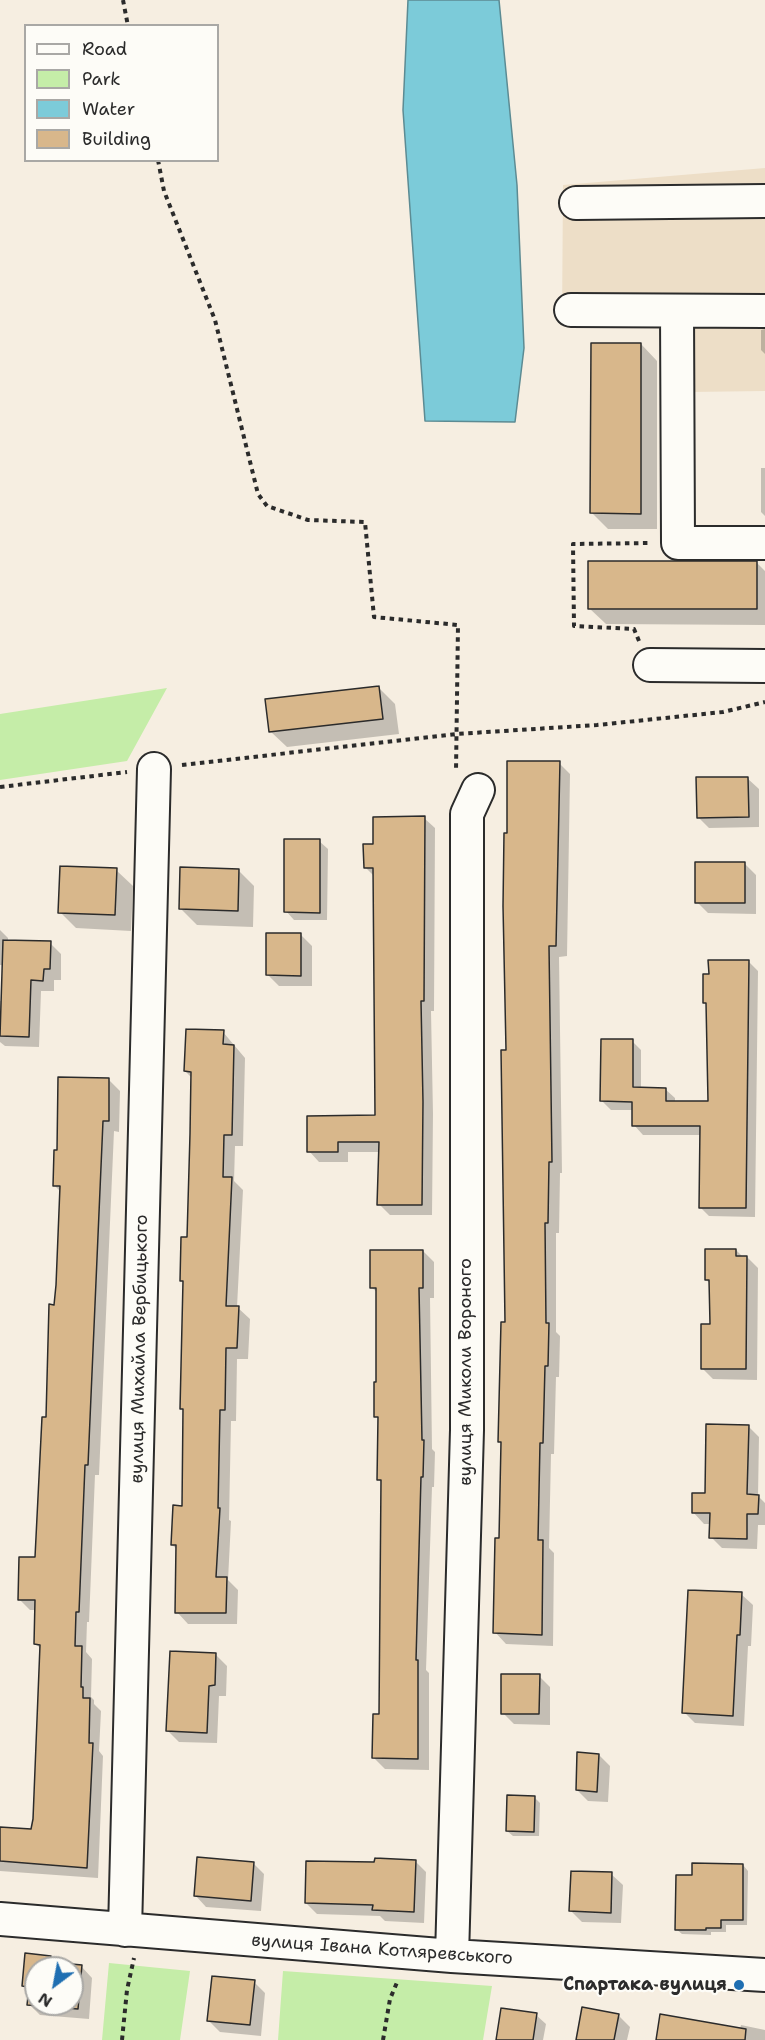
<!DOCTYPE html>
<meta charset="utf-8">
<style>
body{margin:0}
#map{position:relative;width:765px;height:2040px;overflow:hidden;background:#f6eee1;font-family:"Shantell Sans",sans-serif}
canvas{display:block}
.legend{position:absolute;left:24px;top:24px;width:195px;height:138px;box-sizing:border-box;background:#fdfcf7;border:2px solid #a9a8a5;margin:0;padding:8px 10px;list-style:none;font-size:18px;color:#2b2b2b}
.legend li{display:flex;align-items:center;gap:12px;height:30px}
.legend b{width:30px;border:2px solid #a9a8a5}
.north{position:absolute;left:24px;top:1956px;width:60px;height:60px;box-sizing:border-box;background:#fdfcf7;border:2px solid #a9a8a5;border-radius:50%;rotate:212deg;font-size:16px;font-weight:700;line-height:24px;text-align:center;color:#2b2b2b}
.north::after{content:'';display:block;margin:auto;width:21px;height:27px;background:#1f6fb2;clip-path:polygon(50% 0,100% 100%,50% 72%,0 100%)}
</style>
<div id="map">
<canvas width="765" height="2040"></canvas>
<ul class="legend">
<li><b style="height:8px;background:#fdfcf7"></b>Road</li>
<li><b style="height:16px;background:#c5eda8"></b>Park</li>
<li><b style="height:16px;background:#7ccbd9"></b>Water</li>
<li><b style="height:16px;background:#d8b78b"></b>Building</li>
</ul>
<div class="north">N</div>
</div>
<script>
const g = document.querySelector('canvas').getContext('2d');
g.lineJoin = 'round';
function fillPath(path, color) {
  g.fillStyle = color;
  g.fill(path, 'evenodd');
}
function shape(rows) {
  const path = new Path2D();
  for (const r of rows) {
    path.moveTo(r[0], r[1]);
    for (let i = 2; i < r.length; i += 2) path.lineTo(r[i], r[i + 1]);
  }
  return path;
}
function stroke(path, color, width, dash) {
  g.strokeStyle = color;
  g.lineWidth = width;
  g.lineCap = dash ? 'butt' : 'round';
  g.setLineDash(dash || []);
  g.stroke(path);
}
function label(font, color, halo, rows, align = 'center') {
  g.font = font + ' "Shantell Sans",sans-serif';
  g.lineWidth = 4.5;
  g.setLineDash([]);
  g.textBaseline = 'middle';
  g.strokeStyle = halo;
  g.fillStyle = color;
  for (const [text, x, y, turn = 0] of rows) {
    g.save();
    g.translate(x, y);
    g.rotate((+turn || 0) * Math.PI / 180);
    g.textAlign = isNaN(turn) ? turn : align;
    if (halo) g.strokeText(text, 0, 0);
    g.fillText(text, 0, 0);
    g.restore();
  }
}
const built = shape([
 [765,168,765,391,690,392,689,321,562,321,563,185]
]);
const green = shape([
 [167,688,127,761,0,780,0,714],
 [109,1963,190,1971,180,2040,102,2040],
 [283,1971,492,1986,483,2040,278,2040]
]);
const water = shape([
 [408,0,499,0,517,185,524,348,515,422,425,421,403,110,408,0]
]);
const shadow = shape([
 [765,329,765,354,761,350,761,330],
 [641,344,657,361,657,529,608,529,592,513],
 [761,468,765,468,765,516,761,512],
 [756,562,765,571,765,625,606,624,589,608],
 [379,688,395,704,399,734,287,747,270,731],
 [559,763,570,774,567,956,559,957,562,1173,560,1173,559,1233,556,1233,556,1332,560,1336,559,1377,556,1377,554,1454,551,1454,549,1548,554,1553,553,1646,506,1644,495,1632,500,1540,503,1444,499,1441,507,1323,508,834],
 [747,778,759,789,759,827,709,828,698,817],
 [424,818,435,828,434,1011,431,1011,433,1114,432,1215,390,1215,379,1204,380,1152,348,1152,348,1162,319,1162,309,1151,377,1117,375,877,365,867,375,845],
 [319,841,328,849,327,920,294,920,286,911],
 [745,864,756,875,756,914,708,913,697,902],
 [116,870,133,886,131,931,76,928,60,912],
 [238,870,254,886,253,927,197,925,180,908],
 [0,930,8,938,8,942,50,943,61,954,61,980,54,980,54,991,41,991,39,1047,5,1046,0,1042,0,1001,4,1001,4,965,0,965],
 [301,935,312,946,312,986,279,986,267,974],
 [748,961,758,971,755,1217,709,1216,700,1207,702,1135,643,1135,634,1125,634,1110,611,1110,602,1101,632,1041,641,1050,641,1089,665,1089,675,1098,675,1103,710,1102,708,1005,705,1002],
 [223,1032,245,1058,243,1146,235,1146,234,1181,243,1190,237,1307,250,1319,248,1359,237,1359,236,1421,231,1421,229,1520,231,1521,228,1580,238,1590,237,1624,188,1624,177,1612,178,1550,172,1545,183,1507,184,1411,182,1409,185,1283,182,1280,188,1238,192,1078,185,1071],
 [109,1080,120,1091,119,1132,114,1131,99,1475,95,1475,89,1622,87,1622,86,1652,92,1659,91,1697,94,1700,94,1704,101,1711,99,1751,103,1756,98,1878,0,1871,0,1829,32,1831,42,1650,36,1644,37,1610,30,1610,19,1599,36,1558,55,1306,61,1192,55,1186],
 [736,1250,743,1257,747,1257,758,1268,757,1380,713,1379,702,1368,711,1325,711,1284,706,1280],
 [423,1251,434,1262,434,1298,430,1298,432,1449,435,1452,434,1487,432,1487,426,1670,429,1673,429,1770,385,1769,374,1758,380,1715,383,1484,378,1479,379,1420,376,1416,378,1384,378,1293,371,1287],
 [748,1426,759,1437,758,1496,765,1503,765,1525,758,1525,757,1549,722,1548,711,1537,711,1524,704,1524,693,1512],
 [741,1594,753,1605,751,1646,748,1646,744,1726,695,1723,684,1712],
 [216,1655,227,1666,226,1696,219,1696,217,1743,179,1742,168,1731],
 [539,1676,550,1687,550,1725,514,1724,503,1713],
 [599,1755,610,1766,608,1802,588,1801,577,1790],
 [534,1797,540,1803,539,1836,513,1836,507,1831],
 [415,1861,426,1872,424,1923,385,1921,380,1916,317,1914,306,1903,376,1864],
 [253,1863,264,1874,261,1911,206,1907,195,1895],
 [743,1865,748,1871,747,1925,726,1925,726,1932,711,1932,711,1935,682,1934,676,1929,693,1876],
 [611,1874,623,1885,621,1923,582,1922,571,1911],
 [26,1955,50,1957,58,1964,81,1966,92,1978,89,2019,40,2015,29,2004,30,1992,24,1986],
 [36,1968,72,1968,72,2004,36,2004],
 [254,1982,265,1993,261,2036,220,2032,209,2021],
 [536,2015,546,2024,543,2040,497,2040],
 [618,2015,630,2027,627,2040,578,2040],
 [741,2025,765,2030,765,2040,657,2040,740,2029]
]);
const building = shape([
 [591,343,641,343,641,514,590,513,591,343],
 [588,561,757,561,757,609,588,609,588,561],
 [379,686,383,719,269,732,265,699,379,686],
 [507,761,560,761,556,946,549,946,552,1162,549,1162,548,1223,545,1223,546,1323,549,1323,548,1366,545,1366,543,1443,540,1443,538,1540,543,1540,542,1635,493,1633,495,1538,499,1538,501,1442,498,1442,501,1322,505,1322,501,1050,506,1050,503,906,504,833,507,833,507,761],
 [696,777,748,777,749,817,697,818,696,777],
 [425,816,424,1001,421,1001,423,1102,422,1205,377,1205,379,1142,338,1142,338,1152,307,1152,307,1116,375,1115,373,868,364,868,363,844,373,844,373,817,425,816],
 [284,839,320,839,320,913,284,912,284,839],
 [695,862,745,862,745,903,695,903,695,862],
 [60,866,117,868,115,915,58,913,60,866],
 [180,867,239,869,238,911,179,909,180,867],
 [266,933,301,933,301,976,266,975,266,933],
 [3,940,51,941,50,969,44,969,43,981,31,980,29,1037,0,1036,3,940],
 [708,960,749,960,746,1208,699,1208,700,1126,632,1126,632,1102,600,1101,601,1039,633,1039,633,1087,666,1088,666,1101,708,1101,706,1003,703,1003,703,974,709,974,708,960],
 [186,1029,224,1030,223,1044,234,1045,232,1135,224,1135,223,1177,232,1177,226,1306,239,1306,237,1348,226,1348,225,1410,220,1410,218,1508,220,1508,216,1577,227,1577,226,1613,175,1613,176,1545,171,1545,173,1505,182,1506,183,1409,180,1409,183,1281,180,1281,181,1237,187,1237,190,1134,191,1072,184,1071,186,1029],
 [58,1077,109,1078,109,1121,103,1121,89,1442,88,1465,85,1465,79,1612,76,1612,75,1646,82,1646,81,1687,83,1687,83,1698,90,1698,89,1743,93,1743,87,1868,0,1861,0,1827,31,1829,33,1819,40,1645,34,1644,35,1600,18,1600,19,1557,35,1557,42,1417,46,1417,49,1304,54,1305,56,1285,60,1186,53,1186,54,1150,57,1150,58,1077],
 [705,1249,736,1249,736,1256,747,1256,746,1369,701,1369,701,1324,710,1324,709,1280,705,1280,705,1249],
 [370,1250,423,1250,423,1288,419,1288,422,1440,424,1440,423,1477,421,1477,416,1660,418,1660,418,1759,372,1758,373,1714,379,1714,381,1480,377,1480,378,1417,374,1417,374,1382,376,1382,376,1288,370,1288,370,1250],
 [706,1424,749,1425,747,1494,759,1495,758,1514,747,1514,747,1539,709,1538,710,1513,692,1513,692,1493,705,1493,706,1424],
 [688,1590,742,1592,740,1635,737,1635,733,1716,682,1713,688,1590],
 [170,1651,216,1653,215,1685,209,1686,207,1733,166,1731,170,1651],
 [501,1674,540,1674,539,1714,501,1714,501,1674],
 [577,1752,599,1754,597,1792,576,1790,577,1752],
 [507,1795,535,1796,534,1832,506,1831,507,1795],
 [197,1857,254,1862,251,1901,194,1896,197,1857],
 [375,1858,416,1860,414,1912,372,1910,373,1905,305,1903,306,1861,374,1862,375,1858],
 [692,1863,743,1864,743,1920,721,1920,721,1928,706,1928,706,1930,675,1930,676,1875,692,1875,692,1863],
 [571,1871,612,1872,611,1913,569,1911,571,1871],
 [25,1953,51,1956,50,1962,82,1965,78,2009,27,2005,29,1987,22,1986,25,1953],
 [36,1968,72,1968,72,2004,36,2004,36,1968],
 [212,1976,255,1980,250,2025,207,2021,212,1976],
 [582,2007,619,2014,614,2040,576,2040,582,2007],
 [501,2008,537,2013,533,2040,496,2040,501,2008],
 [660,2014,746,2029,745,2040,656,2040,660,2014]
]);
const path = shape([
 [123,0,128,26],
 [158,160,164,191,215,320,258,494,267,506,308,520,365,522,374,617,458,625,456,771],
 [639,641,634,629,574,626,573,544,650,543],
 [182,765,456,734,597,725,723,712,765,702],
 [0,787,127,772],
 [122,2040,127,1990,134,1958],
 [383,2040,390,1999,398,1980]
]);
const minor = shape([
 [576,203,765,201],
 [571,310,765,311],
 [677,311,678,543,765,543],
 [650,665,765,666],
 [0,1919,452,1956,765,1975],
 [125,1930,154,769],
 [452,1956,467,1430,467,814,478,790]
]);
const markers = [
 [739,1985,6,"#1f6fb2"]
];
const streetNames = [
 ["вулиця Михайла Вербицького",140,1349,-89],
 ["вулиця Миколи Вороного",466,1372,-90],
 ["вулиця Івана Котляревського",382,1950,4]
];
const poiNames = [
 ["Спартака вулиця",727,1985]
];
fillPath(built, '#eddec7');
fillPath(green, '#c5eda8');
fillPath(water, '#7ccbd9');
stroke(water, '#5c8b93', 1.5);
fillPath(shadow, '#0003');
fillPath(building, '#d8b78b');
stroke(building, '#2b2b2b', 1.5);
stroke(minor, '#2b2b2b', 36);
stroke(path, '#2b2b2b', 4, [4.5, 4.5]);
stroke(minor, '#fdfcf7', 32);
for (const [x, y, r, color] of markers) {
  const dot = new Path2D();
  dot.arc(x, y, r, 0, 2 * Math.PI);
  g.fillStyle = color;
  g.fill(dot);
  stroke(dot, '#fdfcf7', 2);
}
label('18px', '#2b2b2b', '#fdfcf7', streetNames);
label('bold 18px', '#2b2b2b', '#fdfcf7', poiNames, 'right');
</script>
